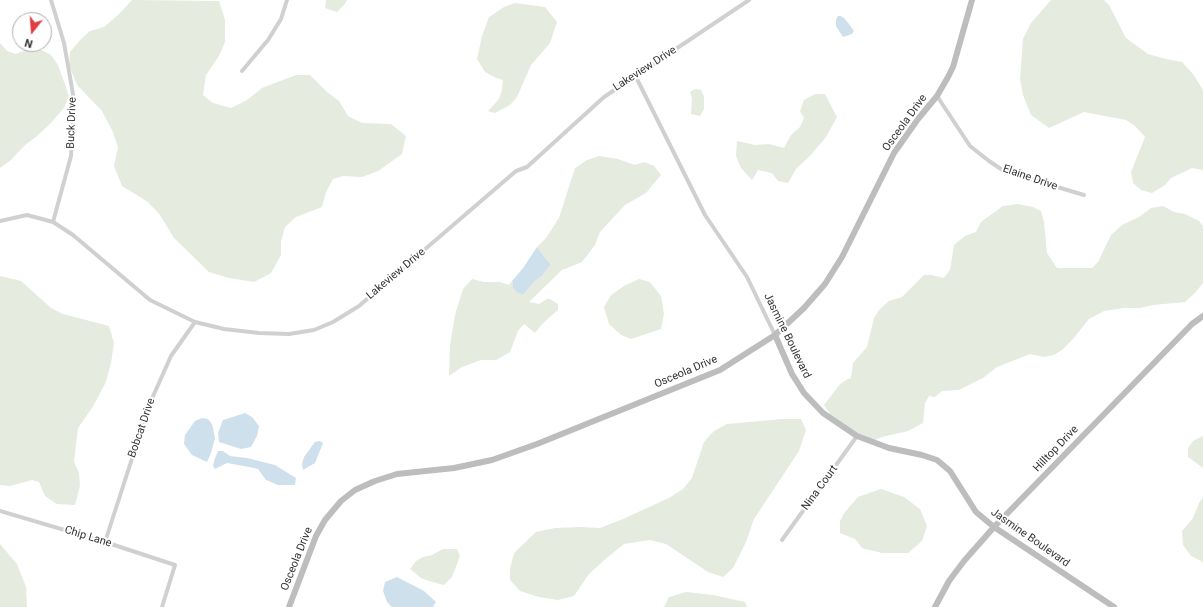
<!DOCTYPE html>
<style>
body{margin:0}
#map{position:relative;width:1203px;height:607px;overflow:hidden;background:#fff;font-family:Roboto,sans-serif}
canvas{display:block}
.north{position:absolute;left:12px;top:12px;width:40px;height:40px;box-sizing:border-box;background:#fff;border:1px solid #adadad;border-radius:50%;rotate:197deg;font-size:11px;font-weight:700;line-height:16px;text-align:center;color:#333}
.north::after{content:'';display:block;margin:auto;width:14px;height:18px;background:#e13d40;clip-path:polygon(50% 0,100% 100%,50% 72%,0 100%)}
</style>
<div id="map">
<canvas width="1203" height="607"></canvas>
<div class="north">N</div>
</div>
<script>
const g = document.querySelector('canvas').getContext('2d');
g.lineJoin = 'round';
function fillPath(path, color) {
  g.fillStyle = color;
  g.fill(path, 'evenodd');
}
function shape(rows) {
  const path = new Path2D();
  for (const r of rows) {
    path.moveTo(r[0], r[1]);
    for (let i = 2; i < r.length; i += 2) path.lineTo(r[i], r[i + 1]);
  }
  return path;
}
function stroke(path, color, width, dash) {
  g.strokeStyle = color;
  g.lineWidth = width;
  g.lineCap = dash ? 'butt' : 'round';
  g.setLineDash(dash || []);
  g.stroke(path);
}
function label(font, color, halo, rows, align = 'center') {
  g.font = font + ' Roboto,sans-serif';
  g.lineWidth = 4;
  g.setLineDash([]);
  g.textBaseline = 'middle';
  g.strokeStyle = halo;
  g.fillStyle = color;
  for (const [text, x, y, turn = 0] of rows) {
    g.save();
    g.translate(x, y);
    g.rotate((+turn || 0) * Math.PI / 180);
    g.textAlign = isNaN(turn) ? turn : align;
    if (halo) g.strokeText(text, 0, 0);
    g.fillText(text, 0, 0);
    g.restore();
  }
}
const green = shape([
 [132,0,219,1,225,20,225,42,219,56,206,75,203,95,213,103,231,108,247,100,262,88,296,75,310,75,327,92,339,101,348,116,362,123,391,124,406,136,402,154,378,171,362,177,343,176,333,179,326,192,322,207,296,217,285,227,281,242,281,255,271,273,254,282,229,278,209,272,174,238,160,215,148,202,122,186,114,166,118,147,112,130,102,111,77,85,69,65,70,52,80,40,90,31,104,27,119,14],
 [326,0,347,0,344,5,337,12,325,8],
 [1051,0,1104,0,1109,5,1126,38,1148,54,1166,59,1182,62,1193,74,1203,90,1203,170,1192,168,1171,178,1165,185,1152,193,1141,190,1133,183,1131,172,1145,137,1135,126,1126,120,1084,112,1049,128,1031,115,1023,95,1020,79,1023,39,1031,23],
 [515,3,545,7,557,22,550,43,531,65,517,97,510,105,495,113,488,111,499,99,502,90,503,80,496,78,485,72,477,59,482,36,489,17,504,7],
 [0,43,7,51,16,54,30,48,36,47,51,55,58,65,69,96,64,108,50,124,36,137,25,145,11,160,0,168],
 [695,89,701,90,704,96,704,109,700,116,691,114,692,98,690,92],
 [815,94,825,94,837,117,826,137,810,156,796,169,788,183,778,181,772,173,758,170,752,180,741,168,736,156,737,141,755,145,769,144,784,148,791,135,800,127,804,118,800,111,804,100],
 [599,156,618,159,635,165,644,162,654,166,661,175,646,193,625,205,600,232,595,245,582,262,562,270,529,302,539,304,547,299,550,299,558,304,558,310,542,324,535,333,524,324,518,331,510,352,496,360,481,360,462,367,449,376,450,345,455,315,463,289,472,279,484,282,500,282,509,285,512,281,513,288,523,295,535,281,542,276,551,264,546,259,537,247,546,238,559,218,575,168,587,160],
 [1018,204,1033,207,1041,211,1044,222,1047,253,1057,268,1092,268,1098,262,1111,235,1122,225,1139,217,1151,208,1163,206,1174,212,1185,214,1199,221,1203,226,1203,283,1195,293,1185,302,1153,305,1140,308,1124,308,1104,311,1089,319,1073,339,1062,350,1054,355,1044,357,1030,354,997,367,983,378,959,390,942,391,935,397,929,396,925,403,923,423,908,431,882,437,875,440,859,434,831,415,824,405,840,384,848,379,851,378,853,363,867,347,874,318,879,310,889,301,902,297,924,275,932,275,944,278,950,270,954,245,965,236,976,232,981,222,1003,206],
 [0,276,21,281,51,308,63,314,109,326,114,343,111,363,106,382,92,408,78,428,74,462,79,473,80,486,75,505,57,504,45,496,39,482,32,480,10,486,0,485],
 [639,279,650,282,661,296,664,314,661,329,631,339,621,335,609,324,604,307,611,295,624,286],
 [782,419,801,419,806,430,799,451,754,519,746,542,733,568,723,577,708,572,666,544,650,540,624,544,609,556,589,574,574,596,558,600,539,597,520,591,510,580,510,569,514,553,536,532,555,528,581,527,600,528,623,519,669,498,683,489,692,478,704,442,714,431,727,424],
 [1203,436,1203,468,1188,457,1188,448,1193,441],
 [881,489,904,497,920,509,927,526,922,541,908,553,882,553,862,548,855,539,840,533,840,521,845,512,858,497],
 [1203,497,1203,562,1191,556,1183,545,1182,531,1193,518,1199,503],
 [0,544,17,564,26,587,27,607,0,607],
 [443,549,457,549,460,556,452,577,444,585,429,581,421,578,410,569,416,561,423,557,432,555],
 [686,592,713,595,745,602,747,607,664,607,669,597]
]);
const water = shape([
 [838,16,841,16,844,18,849,24,854,31,852,34,843,37,841,34,836,26,836,19],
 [537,247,546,259,551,264,542,276,535,281,523,295,517,292,513,288,512,281,523,268],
 [245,413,252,417,259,426,257,436,251,447,241,449,219,442,218,433,223,420],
 [202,418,208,419,212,424,215,438,211,453,207,462,192,455,184,444,185,435,195,421],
 [320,441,323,443,315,463,303,470,302,464,304,457,315,442],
 [218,451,223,451,230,456,247,458,275,465,296,478,295,485,278,485,266,480,258,469,249,467,227,463,215,469,213,466,214,461],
 [397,577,424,591,436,602,433,607,392,607,387,602,383,591,385,582]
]);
const street = shape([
 [51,0,64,43,74,100,71,156,53,222],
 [242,71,268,40,281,19,287,0],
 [636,77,705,215,747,277,775,335],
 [937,96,970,146,989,161,1004,171,1084,195],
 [0,221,27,215,53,222,73,235,150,300,195,322,224,329,259,333,289,334,314,330,333,322,359,306,516,171,527,167,604,97,749,0],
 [0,511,105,542,175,565,162,607],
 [782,540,857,436],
 [105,542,150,403,171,356,195,322]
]);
const secondary = shape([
 [775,335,792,374,804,393,823,413,857,436,889,448,922,455,937,460,950,471,976,512,994,527,1114,607],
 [289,607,316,536,325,520,341,501,355,490,375,481,397,474,454,468,492,460,537,444,720,370,775,335,804,308,825,284,842,257,894,153,918,119,937,96,948,77,953,67,972,0],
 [935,607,949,581,964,561,994,527,1192,324,1203,316]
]);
const streetNames = [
 ["Lakeview Drive",645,69,-33],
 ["Buck Drive",72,123,-88],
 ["Osceola Drive",905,123,-54],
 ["Elaine Drive",1030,178,19],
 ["Lakeview Drive",396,274,-40],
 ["Jasmine Boulevard",787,336,64],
 ["Osceola Drive",686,372,-23],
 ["Bobcat Drive",142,428,-71],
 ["Hilltop Drive",1056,449,-46],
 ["Nina Court",820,488,-54],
 ["Chip Lane",88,537,17],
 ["Jasmine Boulevard",1030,538,35],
 ["Osceola Drive",297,559,-68]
];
fillPath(green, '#e5ebdf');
fillPath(water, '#cfe0ed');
stroke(street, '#d0d0d0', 4);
stroke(secondary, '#bdbdbd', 6);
label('11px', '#333', '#fff', streetNames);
</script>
